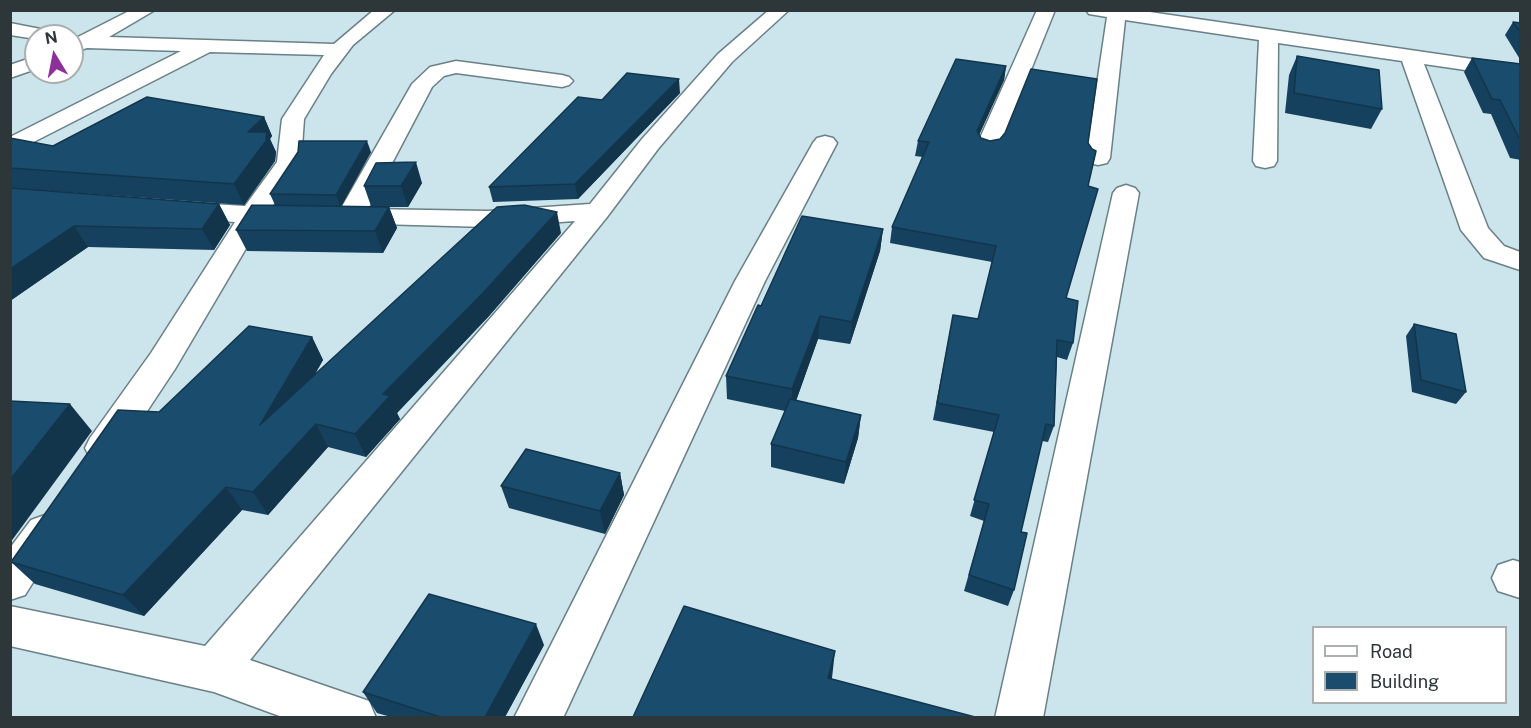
<!DOCTYPE html>
<style>
body{margin:0}
#map{position:relative;width:1531px;height:728px;overflow:hidden;background:#cce4ec;font-family:"Public Sans",sans-serif}
canvas{display:block}
.frame{position:absolute;inset:0;border:12px solid #2d3639;pointer-events:none}
.legend{position:absolute;left:1312px;top:626px;width:195px;height:78px;box-sizing:border-box;background:#fff;border:2px solid #abafb0;margin:0;padding:8px 10px;list-style:none;font-size:18px;color:#2d3639}
.legend li{display:flex;align-items:center;gap:12px;height:30px}
.legend b{width:30px;border:2px solid #abafb0}
.north{position:absolute;left:24px;top:24px;width:60px;height:60px;box-sizing:border-box;background:#fff;border:2px solid #abafb0;border-radius:50%;rotate:350deg;font-size:16px;font-weight:700;line-height:24px;text-align:center;color:#2d3639}
.north::after{content:'';display:block;margin:auto;width:21px;height:27px;background:#8e309a;clip-path:polygon(50% 0,100% 100%,50% 72%,0 100%)}
</style>
<div id="map">
<canvas width="1531" height="728"></canvas>
<div class="frame"></div>
<ul class="legend">
<li><b style="height:8px;background:#fff"></b>Road</li>
<li><b style="height:16px;background:#1a4c6d"></b>Building</li>
</ul>
<div class="north">N</div>
</div>
<script>
const g = document.querySelector('canvas').getContext('2d');
g.lineJoin = 'round';
function shape(rows) {
  const path = new Path2D();
  for (const r of rows) {
    path.moveTo(r[0], r[1]);
    for (let i = 2; i < r.length; i += 2) path.lineTo(r[i], r[i + 1]);
  }
  return path;
}
function stroke(path, color, width, dash) {
  g.strokeStyle = color;
  g.lineWidth = width;
  g.lineCap = dash ? 'butt' : 'round';
  g.setLineDash(dash || []);
  g.stroke(path);
}
function fillPath(path, color) {
  g.fillStyle = color;
  g.fill(path, 'evenodd');
}
const minor = shape([
 [131,10,155,10,109,37,334,44,374,10,395,10,353,45,331,74,304,119,301,162,271,208,298,211,302,217,298,223,289,225,261,223,175,369,116,458,103,462,90,458,85,448,90,438,151,353,235,222,178,218,169,216,165,210,169,204,178,202,245,206,277,162,282,119,324,55,210,52,10,154,10,137,181,51,87,48,72,53,72,40,131,10],
 [769,10,789,10,732,62,658,149,607,217,250,660,369,701,376,718,285,718,214,692,10,646,10,606,205,646,575,221,488,227,340,223,336,217,412,84,430,67,456,61,562,75,569,77,573,81,569,85,562,87,456,73,444,76,432,87,368,209,488,211,590,204,642,139,718,54,769,10],
 [1037,10,1055,10,1000,147,996,152,988,154,980,152,976,147,1037,10],
 [1086,10,1136,10,1520,66,1520,78,1424,64,1488,228,1504,246,1520,252,1520,270,1484,258,1461,230,1402,61,1278,43,1277,161,1274,166,1265,168,1256,166,1253,161,1259,40,1125,20,1110,158,1107,163,1098,165,1089,163,1086,158,1107,17,1089,14,1086,10],
 [10,23,56,32,59,36,36,36,36,39,10,35,10,23],
 [36,56,36,69,10,78,10,65,36,56],
 [825,136,833,138,837,143,765,281,563,718,514,718,735,281,813,143,817,138,825,136],
 [1126,185,1135,188,1139,193,1043,718,995,718,1113,193,1117,188,1126,185],
 [45,515,59,520,65,532,25,595,10,600,10,548,31,520,45,515],
 [1513,560,1520,562,1520,598,1498,591,1492,578,1498,565,1513,560]
]);
const wall = shape([
 [1513,22,1521,33,1521,61,1505,35],
 [1297,56,1382,109,1371,129,1285,113,1289,75],
 [1472,58,1521,64,1521,160,1510,158,1491,114,1483,113,1464,72],
 [1006,66,1004,80,979,135,981,138,990,141,1088,143,1088,186,1066,298,1073,343,1067,360,1057,357,1054,426,1048,442,1042,441,1021,532,1014,590,1008,606,964,591,984,521,970,516,994,432,933,420,953,315,978,319,992,262,890,243,892,227,923,157,915,156,918,141],
 [680,93,578,199,493,202,489,187,602,100],
 [264,117,272,136,270,139,276,152,275,161,244,205,10,188,10,138,53,146],
 [298,152,371,152,341,206,371,206,364,186,422,183,408,207,389,207,397,228,383,253,247,251,236,230,275,205,270,194],
 [10,188,219,204,230,225,214,250,88,247,10,301],
 [883,229,880,251,850,344,818,339,796,401,861,415,858,438,844,484,771,467,771,444,785,411,727,399,726,376,761,306],
 [561,233,489,316,397,413,400,419,366,457,328,447,268,515,242,510,144,616,35,584,11,562,159,412,312,337,323,360,315,374],
 [1414,324,1466,392,1456,404,1412,392,1406,336],
 [620,473,624,495,605,534,509,508,501,486],
 [544,645,505,717,391,717,377,713,363,692]
]);
const shadedWall = shape([
 [1006,66,1004,80,974,146,977,131],
 [679,79,680,93,578,199,575,184],
 [264,117,272,136,270,139,276,152,275,161,244,205,234,184,248,132],
 [367,141,371,152,341,207,336,195],
 [416,162,422,183,408,207,401,186],
 [219,204,230,225,214,250,202,229],
 [389,207,397,228,383,253,375,231],
 [557,212,561,233,489,316,397,413,400,419,366,457,355,434,383,394],
 [74,226,88,247,10,301,10,269],
 [883,229,880,251,850,344,852,322],
 [820,316,818,339,792,412,792,389],
 [312,337,323,360,273,448,260,425],
 [70,404,92,431,10,543,10,480],
 [861,415,858,438,844,484,846,462],
 [316,424,328,447,268,515,253,492],
 [620,473,624,495,605,534,600,511],
 [226,487,242,510,144,616,123,595],
 [536,624,544,645,505,717,485,717],
 [835,651,832,678,825,704,828,678]
]);
const building = shape([
 [1513,22,1521,23,1521,33,1513,22],
 [1297,56,1379,70,1382,109,1294,93,1297,56],
 [1472,58,1521,64,1521,142,1500,100,1492,99,1472,58],
 [956,59,1006,66,977,131,981,138,990,141,1000,139,1005,133,1031,69,1097,79,1088,143,1092,149,1096,151,1088,186,1098,189,1066,298,1078,301,1073,343,1057,340,1054,426,1046,424,1021,532,1027,533,1014,590,969,575,989,504,974,500,999,415,937,403,953,315,978,319,996,246,892,227,929,142,918,141,956,59],
 [627,73,679,79,575,184,489,187,578,97,602,100,627,73],
 [147,97,264,117,248,132,267,132,266,141,234,184,10,168,10,138,53,146,147,97],
 [299,141,367,141,336,195,270,194,298,152,299,141],
 [416,162,401,186,364,186,376,163,416,162],
 [10,188,219,204,202,229,74,226,10,269,10,188],
 [252,205,389,207,375,231,236,230,252,205],
 [524,205,557,212,483,293,383,394,390,396,355,434,316,424,253,492,226,487,123,595,11,562,118,410,159,412,249,326,312,337,260,425,497,207,524,205],
 [802,216,883,229,852,322,820,316,792,389,726,376,758,305,761,306,802,216],
 [1414,324,1456,334,1466,392,1421,380,1414,324],
 [790,399,861,415,846,462,771,444,790,399],
 [10,401,70,404,10,480,10,401],
 [526,449,620,473,600,511,501,486,526,449],
 [429,594,536,624,485,717,440,717,363,692,429,594],
 [684,606,835,651,828,678,975,717,633,717,684,606]
]);
stroke(minor, '#6a8087', 3);
fillPath(minor, '#fff');
fillPath(wall, '#16415e');
fillPath(shadedWall, '#12354c');
fillPath(building, '#1a4c6d');
stroke(building, '#12354c', 1.5);
</script>
